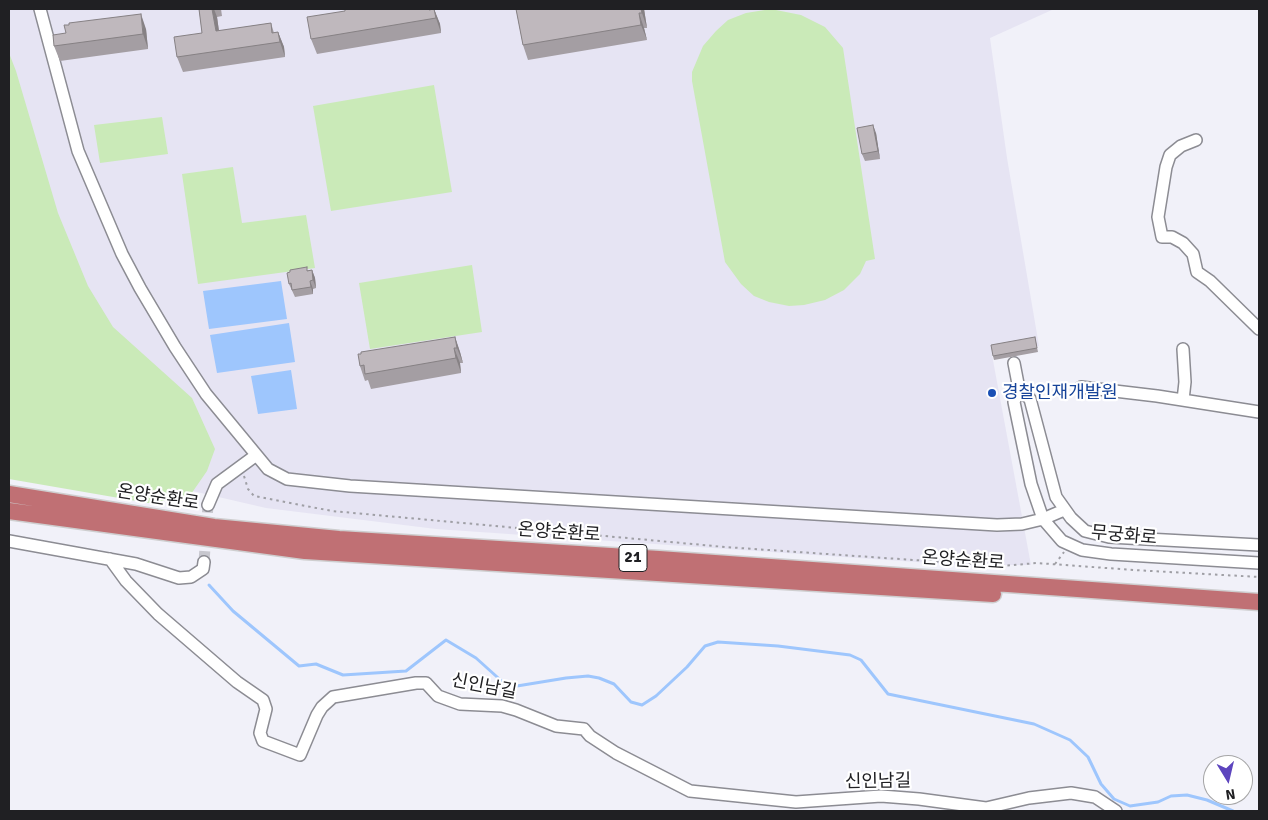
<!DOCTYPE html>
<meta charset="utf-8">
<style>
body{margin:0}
#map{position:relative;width:1268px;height:820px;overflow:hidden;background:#f1f1f9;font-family:Signika,sans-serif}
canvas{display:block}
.frame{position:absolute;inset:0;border:10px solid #202023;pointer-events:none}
.north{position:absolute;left:1203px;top:755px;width:50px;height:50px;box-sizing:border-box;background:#fff;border:1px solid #a6a6a7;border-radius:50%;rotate:171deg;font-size:14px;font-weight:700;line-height:20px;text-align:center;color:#202023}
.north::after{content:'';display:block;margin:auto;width:18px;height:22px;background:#5d45be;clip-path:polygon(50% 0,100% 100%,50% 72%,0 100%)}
</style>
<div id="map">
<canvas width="1268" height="820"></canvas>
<div class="frame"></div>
<div class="north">N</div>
</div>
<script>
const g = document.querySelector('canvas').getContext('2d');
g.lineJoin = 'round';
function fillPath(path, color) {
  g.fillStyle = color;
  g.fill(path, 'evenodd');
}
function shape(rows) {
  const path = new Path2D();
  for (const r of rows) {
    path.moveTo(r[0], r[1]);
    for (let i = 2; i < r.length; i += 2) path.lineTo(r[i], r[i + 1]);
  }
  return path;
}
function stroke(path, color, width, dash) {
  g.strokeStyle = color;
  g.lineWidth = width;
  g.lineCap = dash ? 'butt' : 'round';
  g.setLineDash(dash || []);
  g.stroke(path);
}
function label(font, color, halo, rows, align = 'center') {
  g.font = font + ' Signika,"Noto Sans KR",sans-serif';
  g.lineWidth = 4.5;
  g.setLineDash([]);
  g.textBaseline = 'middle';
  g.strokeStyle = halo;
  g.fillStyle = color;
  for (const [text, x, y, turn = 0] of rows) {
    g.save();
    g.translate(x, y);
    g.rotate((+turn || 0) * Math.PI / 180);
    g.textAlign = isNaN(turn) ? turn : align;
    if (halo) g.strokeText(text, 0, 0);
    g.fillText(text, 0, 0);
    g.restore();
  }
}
const built = shape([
 [9,9,1054,9,990,38,1007,158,1039,346,992,355,1031,565,960,565,436,529,266,508,171,486,76,314,9,86]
]);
const green = shape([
 [771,9,801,15,825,27,843,48,875,259,866,261,860,274,844,290,825,300,804,305,789,306,769,302,754,296,741,284,725,262,692,81,692,72,703,46,716,31,728,20,746,13],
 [9,53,16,71,58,213,88,286,113,327,192,398,215,449,207,471,189,497,148,503,9,479],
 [434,85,452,192,331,211,313,106],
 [162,117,168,154,100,163,94,125],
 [233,167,242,223,306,215,315,268,198,284,182,174],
 [472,265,482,332,370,349,359,283]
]);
const water = shape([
 [281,281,287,319,209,329,203,291],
 [289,323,295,362,217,373,210,335],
 [291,370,297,409,258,414,251,376]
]);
const stream = shape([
 [209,585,233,611,299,666,316,664,343,675,406,671,446,640,476,658,506,685,517,686,566,678,588,676,599,678,614,684,631,702,642,705,656,696,687,667,705,646,718,642,778,646,850,655,861,660,888,694,1034,724,1070,740,1088,757,1101,784,1114,799,1130,806,1158,802,1171,796,1187,795,1207,800,1233,811]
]);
const minorTunnel = shape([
 [204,562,208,505]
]);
const path = shape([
 [244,476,248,489,254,496,332,511,725,547,1001,566,1037,563,1134,570,1259,577],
 [1055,564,1064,552]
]);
const minor = shape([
 [40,9,78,151,122,254,140,288,175,347,206,394,268,469,287,479,350,486,997,525,1022,524,1043,519,1064,510],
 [1196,140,1181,146,1170,155,1166,167,1158,217,1162,237,1172,237,1183,243,1193,254,1197,272,1210,281,1259,329],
 [1014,363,1019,389,1014,402,1031,484,1043,519,1062,541,1082,550,1111,554,1259,563],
 [1081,387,1157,396,1259,412],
 [1019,389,1030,399,1056,497,1071,518,1085,531,1109,537,1259,545],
 [1183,400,1185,382,1183,349],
 [208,505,217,484,255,456],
 [9,541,136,564,179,578,191,577,203,569,204,562],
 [110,559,126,581,158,614,237,682,263,700,266,709,260,733,263,741,300,755,317,715,322,707,333,697,416,683,426,683,438,696,460,704,502,706,516,710,556,726,584,729,590,736,616,753,690,791,796,802,881,796,919,799,986,808,1029,798,1071,793,1095,797,1116,811]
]);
const highway = shape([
 [9,494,214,527,339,539,659,559,1259,602],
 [9,511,305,551,993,594]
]);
const wall = shape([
 [199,9,221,9,222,16,217,17,219,31,271,23,274,33,278,32,284,47,285,57,183,72,177,57,202,33],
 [345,9,434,9,440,24,441,33,317,54,311,39,345,11],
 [516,9,644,9,647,28,644,28,647,40,528,60,523,45],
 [146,29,148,49,60,61,54,46,66,33],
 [876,133,880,159,865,161,862,154],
 [312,270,315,278,316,288,313,289,313,294,295,297,289,284,290,272],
 [455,337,460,352,463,363,460,363,461,373,371,389,368,380,365,381,360,366],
 [1035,337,1038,352,994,360,993,356]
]);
const shadedWall = shape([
 [212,9,214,9,217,17,221,46,216,31],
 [434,9,440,24,441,33,436,18],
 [641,9,644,9,647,28,642,13],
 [639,13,644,28,647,40,641,25],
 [141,14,146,29,148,49,143,34],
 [278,32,284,47,285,57,280,42],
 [873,125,876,133,880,159,878,151],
 [312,270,315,278,316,288,313,280],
 [310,281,313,289,313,294,311,287],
 [455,337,460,352,463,363,457,348],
 [454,348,460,363,461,373,456,358]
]);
const building = shape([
 [199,9,212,9,216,31,271,23,272,33,278,32,280,42,177,57,174,37,202,33,199,9],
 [345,9,429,9,429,10,434,9,436,18,311,39,307,17,345,11,345,9],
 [516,9,641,9,642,13,639,13,641,25,523,45,516,9],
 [141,14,143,34,54,46,53,35,66,33,64,25,69,25,69,23,141,14],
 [873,125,878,151,862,154,857,128,873,125],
 [307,267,307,271,312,270,313,280,310,281,311,287,292,290,291,283,289,284,287,273,290,272,290,270,307,267],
 [455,337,457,348,454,348,456,358,365,374,364,365,360,366,358,354,361,354,361,352,455,337],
 [1035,337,1037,348,993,356,991,345,1035,337]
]);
const markers = [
 [992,393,5,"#1a4fb4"]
];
const shields = [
 [633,558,28]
];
const shieldNames = [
 ["21",633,558]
];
const transitNames = [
 ["경찰인재개발원",1002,393]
];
const streetNames = [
 ["온양순환로",158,498,9],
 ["온양순환로",559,533,4],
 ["무궁화로",1124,536,5],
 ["온양순환로",963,561,4],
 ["신인남길",484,687,11],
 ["신인남길",878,782,-1]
];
fillPath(built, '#e6e4f3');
fillPath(green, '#caeab8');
fillPath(water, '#9ec6fd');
stroke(stream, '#9ec6fd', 3);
stroke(minorTunnel, '#c7c7ce', 11, [11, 5.5]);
stroke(minor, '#8c8c93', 14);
stroke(highway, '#cececf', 19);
stroke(path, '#9f9fa5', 2, [2.5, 4]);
stroke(minor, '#fff', 11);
stroke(highway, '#c07074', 16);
fillPath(wall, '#a49ea3');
fillPath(shadedWall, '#868184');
fillPath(building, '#bfb8bd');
stroke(building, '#868184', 1);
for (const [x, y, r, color] of markers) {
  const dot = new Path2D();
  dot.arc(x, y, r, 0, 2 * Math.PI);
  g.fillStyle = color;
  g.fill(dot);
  stroke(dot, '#fff', 2);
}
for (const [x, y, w] of shields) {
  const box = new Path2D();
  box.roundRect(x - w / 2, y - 13.5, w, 27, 4);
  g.fillStyle = '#fff';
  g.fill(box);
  stroke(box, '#202023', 1);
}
label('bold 16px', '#202023', null, shieldNames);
label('18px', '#164399', '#fff', transitNames, 'left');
label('18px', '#202023', '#fff', streetNames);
</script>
